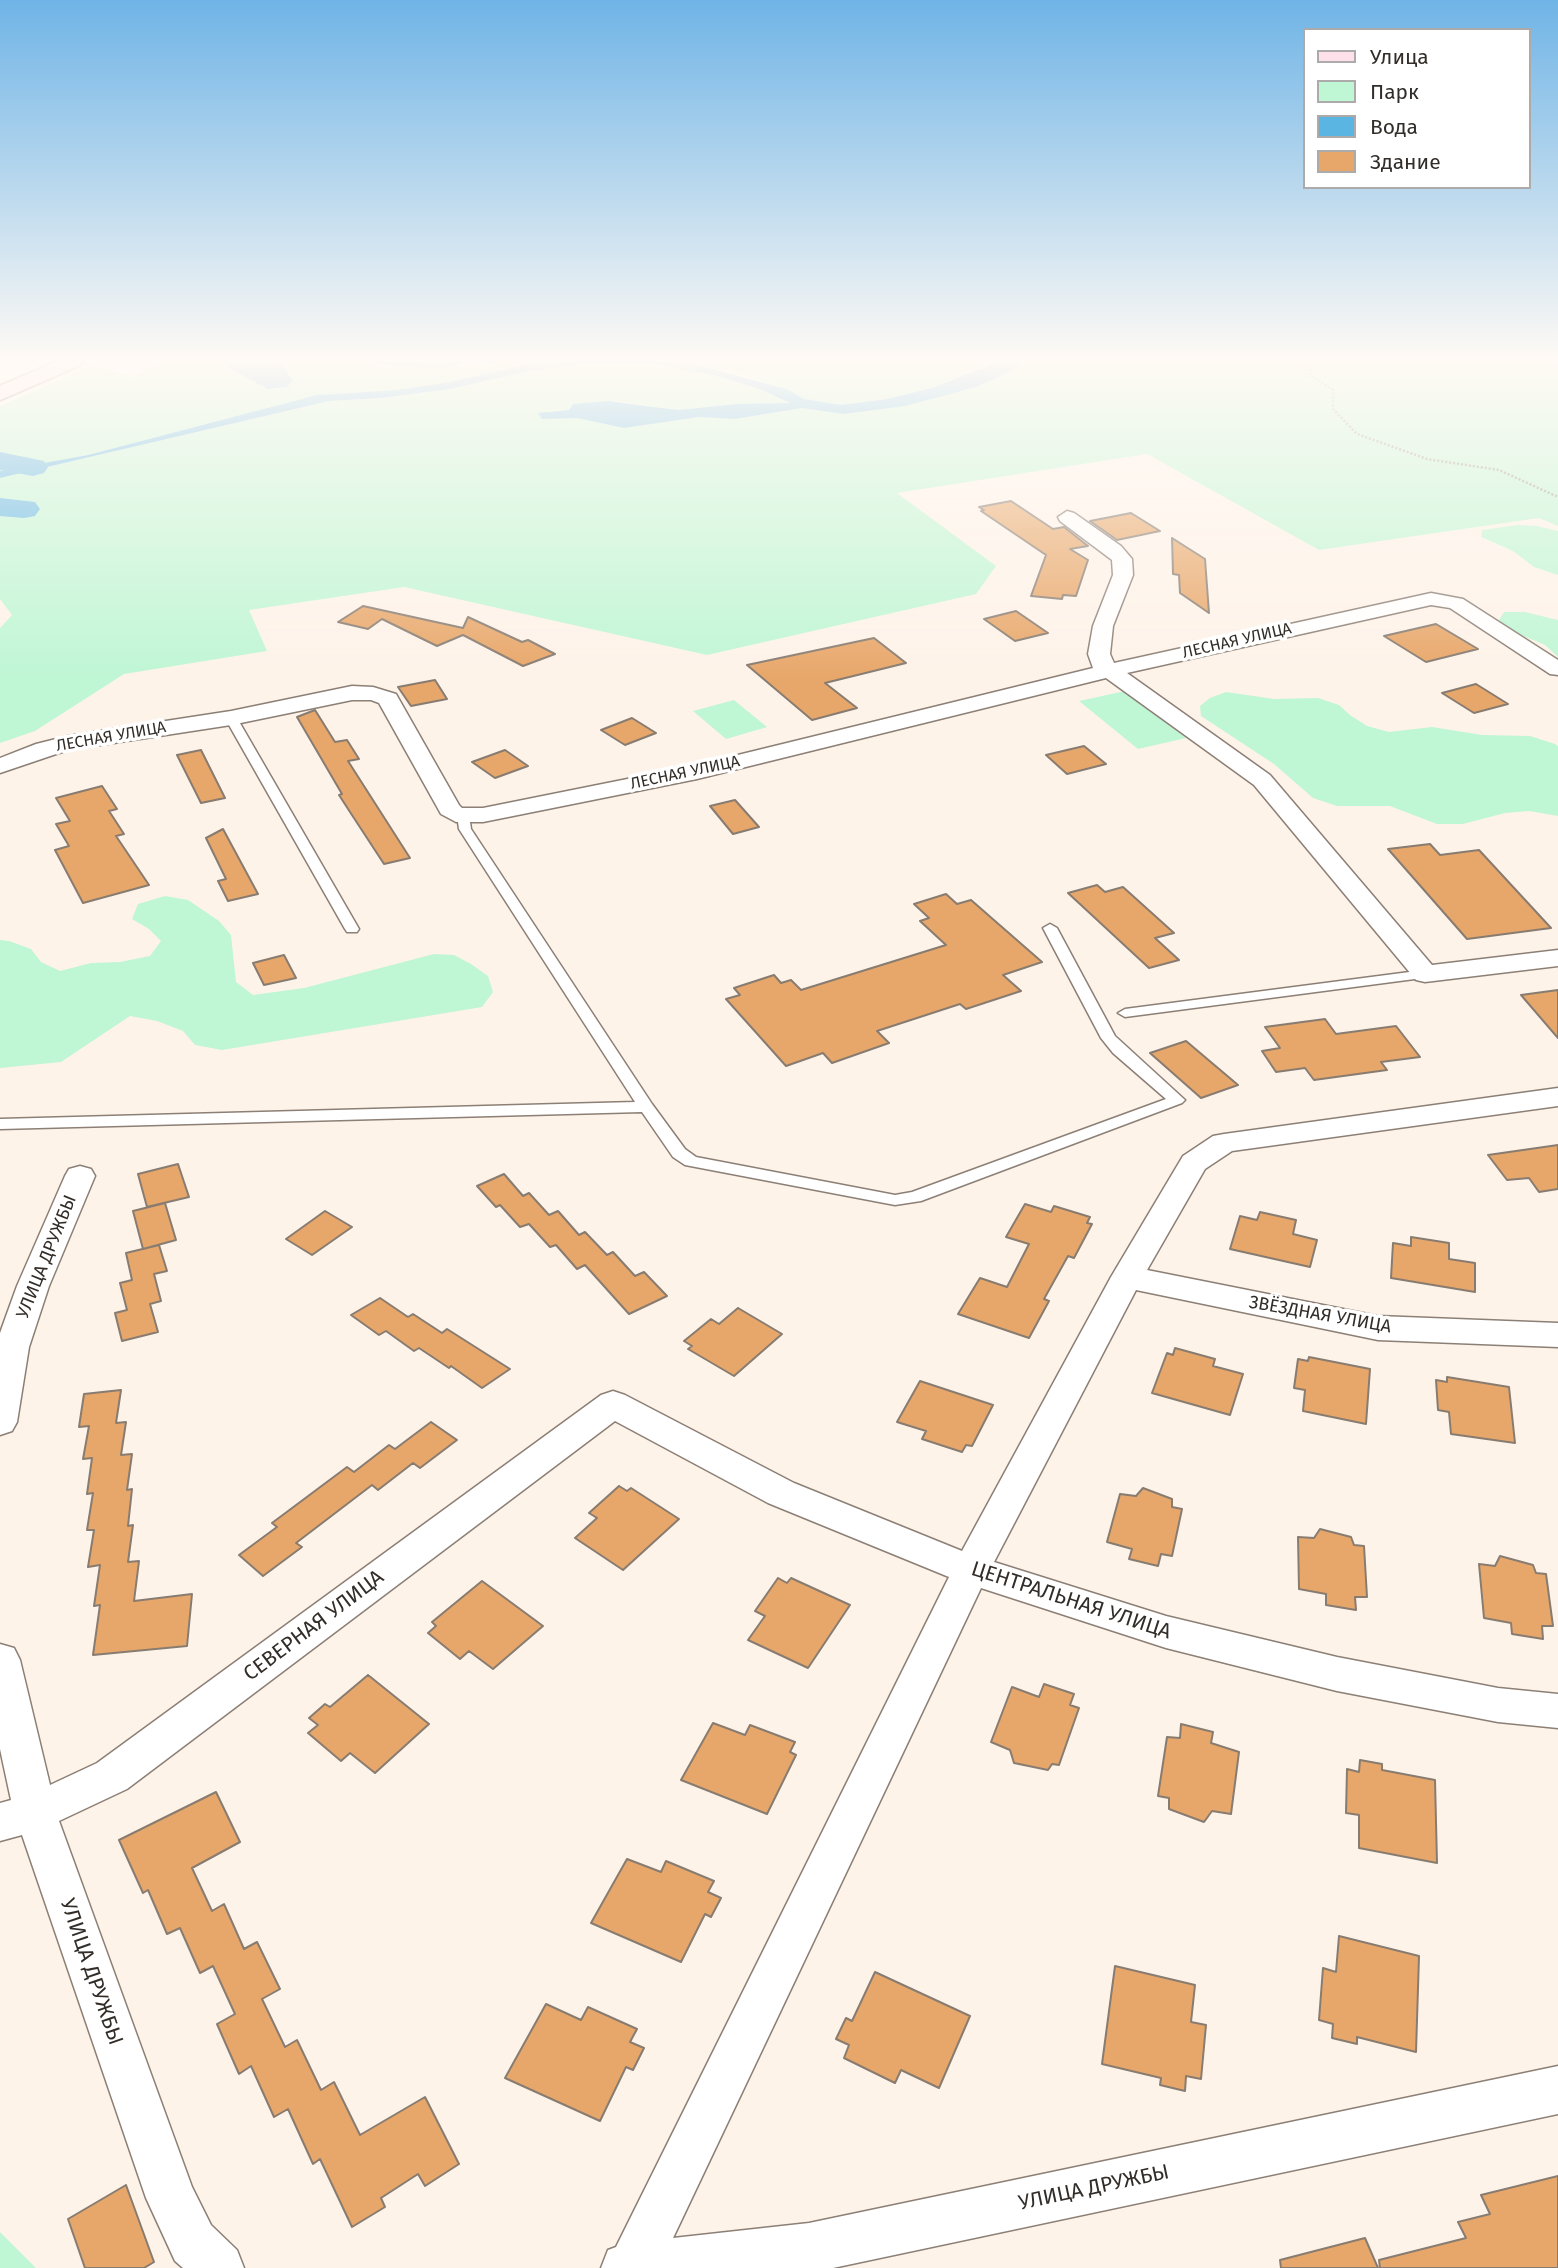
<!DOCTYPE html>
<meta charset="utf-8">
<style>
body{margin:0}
#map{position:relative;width:1558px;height:2268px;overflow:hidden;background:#fef3e9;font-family:"Fira Sans",sans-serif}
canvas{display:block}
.legend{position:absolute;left:1303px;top:28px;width:228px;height:161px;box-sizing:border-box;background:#fff;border:2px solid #adaba9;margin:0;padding:9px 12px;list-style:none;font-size:21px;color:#322d28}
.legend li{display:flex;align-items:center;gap:14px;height:35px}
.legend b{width:35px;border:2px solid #adaba9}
</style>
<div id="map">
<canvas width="1558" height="2268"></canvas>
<ul class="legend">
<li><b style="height:9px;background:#fee0eb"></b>Улица</li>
<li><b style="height:19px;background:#bff6d4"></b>Парк</li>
<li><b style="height:19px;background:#5bb5e3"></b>Вода</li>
<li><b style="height:19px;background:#e8a76a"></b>Здание</li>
</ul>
</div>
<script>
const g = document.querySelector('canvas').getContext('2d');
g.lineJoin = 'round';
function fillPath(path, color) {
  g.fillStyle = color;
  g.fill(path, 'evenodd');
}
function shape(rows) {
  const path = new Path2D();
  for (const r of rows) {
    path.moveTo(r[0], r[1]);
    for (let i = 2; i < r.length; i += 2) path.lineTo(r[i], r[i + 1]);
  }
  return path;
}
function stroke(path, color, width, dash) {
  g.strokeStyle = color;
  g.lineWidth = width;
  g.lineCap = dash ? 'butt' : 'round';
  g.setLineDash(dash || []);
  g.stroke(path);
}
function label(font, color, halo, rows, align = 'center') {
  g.font = font + ' "Fira Sans",sans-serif';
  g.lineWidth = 7;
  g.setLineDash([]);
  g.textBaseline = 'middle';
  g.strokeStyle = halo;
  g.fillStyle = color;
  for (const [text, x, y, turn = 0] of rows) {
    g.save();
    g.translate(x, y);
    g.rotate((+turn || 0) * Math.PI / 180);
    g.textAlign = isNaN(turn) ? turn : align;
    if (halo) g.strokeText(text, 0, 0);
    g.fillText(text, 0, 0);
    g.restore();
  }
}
const green = shape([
 [153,361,225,361,227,367,269,389,286,387,291,377,279,361,372,361,393,366,443,369,470,362,543,361,450,382,397,390,317,395,88,455,0,471,0,406,93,365,134,377,153,366],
 [667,361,995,361,984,368,932,388,887,399,841,405,804,399,786,389,730,371],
 [1026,361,1558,361,1558,526,1539,518,1319,550,1147,454,897,493,996,566,976,594,707,655,404,587,249,610,267,651,124,674,35,731,0,743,0,628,12,615,0,599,0,478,329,401,381,398,450,389,524,372,583,364,657,364,718,376,757,388,791,404,737,404,678,410,617,401,573,407,569,410,546,411,624,428,699,417,735,419,802,408,843,414,1007,373],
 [1517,525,1537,526,1558,531,1558,575,1534,567,1513,551,1481,537,1482,530],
 [1504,612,1525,612,1558,620,1558,657,1545,645,1507,629,1499,620],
 [1125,691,1186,738,1138,749,1079,701],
 [1226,692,1274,699,1318,698,1339,705,1350,715,1367,726,1389,732,1432,727,1482,735,1530,736,1555,744,1558,746,1558,816,1529,811,1505,813,1463,824,1437,824,1390,806,1337,806,1313,798,1274,764,1201,716,1200,706,1210,698],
 [734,700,767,727,726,739,693,711],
 [165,896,188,900,219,921,231,935,236,982,253,995,304,988,434,954,454,955,471,964,488,976,493,992,482,1007,222,1050,195,1045,183,1031,157,1021,130,1016,61,1062,0,1068,0,940,9,941,31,949,41,962,60,971,91,963,120,962,150,956,161,941,149,929,132,919,138,904],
 [0,2232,36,2268,0,2268]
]);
const water = shape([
 [225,361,279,361,293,381,286,387,268,389,227,367],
 [372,361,497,361,495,363,470,362,443,369,393,366],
 [543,361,667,361,698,365,786,389,804,399,841,405,887,399,932,388,984,368,995,361,1026,361,1007,373,976,387,905,406,843,414,802,408,735,419,699,417,624,428,577,418,542,419,538,413,569,410,573,404,608,401,678,410,737,404,790,403,757,388,718,376,657,364,583,364,524,372,450,389,381,398,329,401,0,478,0,471,88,455,317,395,397,390,450,382]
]);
const river = shape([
 [0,452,44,461,48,467,44,473,33,476,0,470,0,452],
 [0,498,35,502,40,509,35,516,24,518,0,516,0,498]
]);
const building = shape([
 [1011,501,1053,529,1064,527,1088,546,1070,549,1088,560,1076,596,1063,595,1062,599,1031,596,1046,555,981,511,984,510,979,507,1011,501],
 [1131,513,1160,531,1117,540,1090,521,1131,513],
 [1172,538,1205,559,1209,613,1180,593,1179,575,1173,574,1172,538],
 [363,606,463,628,468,617,522,642,528,640,555,654,523,666,463,635,437,646,382,619,368,629,338,622,363,606],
 [1016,611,1048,633,1015,641,984,619,1016,611],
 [1436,624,1478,649,1426,662,1384,636,1436,624],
 [874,638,906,663,825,683,857,708,812,720,747,665,874,638],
 [435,680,447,699,411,706,398,687,435,680],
 [1476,684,1508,704,1474,713,1442,693,1476,684],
 [315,710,335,742,347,740,359,759,348,761,410,858,384,864,350,812,339,795,342,794,297,717,315,710],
 [632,718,656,733,625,745,601,730,632,718],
 [1084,746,1106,764,1067,774,1046,755,1084,746],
 [201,750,225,798,201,803,177,755,201,750],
 [505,750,528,766,495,778,472,762,505,750],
 [102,786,117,809,109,811,124,834,116,836,149,885,83,903,55,850,69,846,56,824,70,821,56,798,102,786],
 [735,800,759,827,733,834,710,806,735,800],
 [223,829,258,894,228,901,218,881,226,879,206,838,223,829],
 [1430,844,1440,855,1479,850,1551,928,1467,939,1388,849,1430,844],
 [1097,885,1105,892,1123,887,1174,933,1155,938,1179,960,1149,968,1068,893,1097,885],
 [946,894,957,904,971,900,1042,962,1003,975,1021,991,966,1009,960,1004,877,1031,889,1043,832,1063,823,1053,786,1066,726,999,740,995,734,988,774,975,781,983,791,980,801,990,946,945,920,921,929,918,914,904,946,894],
 [284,955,296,978,264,985,253,963,284,955],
 [1558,990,1558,1038,1521,995,1558,990],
 [1325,1019,1336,1034,1396,1026,1420,1057,1381,1062,1387,1070,1314,1080,1305,1068,1276,1072,1262,1051,1280,1048,1265,1027,1325,1019],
 [1186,1041,1238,1085,1201,1098,1150,1053,1186,1041],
 [1558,1145,1558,1189,1539,1192,1529,1178,1507,1180,1488,1155,1558,1145],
 [178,1164,189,1197,147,1207,138,1174,178,1164],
 [504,1174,523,1196,529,1193,549,1215,558,1211,579,1235,585,1232,607,1255,613,1252,635,1276,644,1272,667,1296,629,1314,585,1265,577,1269,556,1245,550,1247,529,1224,520,1227,500,1205,496,1207,477,1186,504,1174],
 [165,1203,176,1240,143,1249,133,1211,165,1203],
 [1025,1204,1051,1212,1054,1206,1090,1217,1087,1223,1092,1224,1074,1258,1068,1256,1044,1299,1049,1301,1029,1338,958,1314,980,1278,1007,1287,1029,1244,1006,1237,1025,1204],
 [325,1211,352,1227,312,1255,286,1239,325,1211],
 [1260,1212,1296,1220,1293,1234,1317,1240,1310,1267,1230,1249,1240,1216,1257,1220,1260,1212],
 [1411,1237,1449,1243,1449,1259,1475,1263,1475,1292,1391,1278,1393,1243,1411,1246,1411,1237],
 [159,1245,167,1271,154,1274,161,1301,150,1304,158,1332,122,1341,115,1313,127,1310,120,1283,132,1280,126,1253,159,1245],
 [380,1298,408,1317,413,1314,442,1333,447,1329,510,1369,482,1388,451,1366,449,1368,419,1348,414,1351,386,1331,379,1335,351,1315,380,1298],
 [738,1308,782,1334,734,1376,688,1349,692,1346,684,1341,711,1319,719,1324,738,1308],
 [1175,1348,1215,1359,1213,1366,1243,1374,1230,1415,1152,1393,1167,1353,1173,1355,1175,1348],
 [1309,1357,1370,1369,1366,1424,1303,1411,1305,1390,1294,1388,1298,1359,1308,1361,1309,1357],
 [1447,1377,1509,1387,1515,1443,1451,1434,1449,1412,1438,1410,1436,1380,1447,1382,1447,1377],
 [920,1381,993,1405,972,1446,966,1445,962,1452,922,1439,926,1431,897,1422,920,1381],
 [121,1390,116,1423,126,1422,121,1455,132,1454,127,1490,132,1489,128,1526,133,1525,128,1562,139,1561,134,1601,192,1594,187,1646,93,1655,100,1605,94,1606,100,1565,88,1567,94,1530,87,1530,93,1493,87,1494,92,1458,83,1459,89,1426,79,1427,84,1394,121,1390],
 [431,1422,457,1440,420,1468,413,1463,378,1490,372,1485,296,1543,302,1547,263,1576,239,1555,277,1527,272,1523,347,1467,354,1472,389,1445,395,1449,431,1422],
 [619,1486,627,1491,631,1488,679,1519,623,1570,575,1538,597,1518,589,1513,619,1486],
 [1143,1488,1172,1499,1172,1507,1182,1509,1172,1556,1161,1554,1158,1566,1129,1559,1132,1549,1107,1542,1120,1494,1136,1496,1143,1488],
 [1320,1529,1351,1537,1354,1545,1364,1546,1367,1597,1355,1597,1356,1610,1326,1605,1326,1594,1299,1589,1298,1537,1314,1538,1320,1529],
 [1500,1556,1533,1565,1536,1573,1546,1574,1553,1626,1542,1626,1543,1639,1512,1634,1511,1623,1484,1618,1479,1564,1495,1566,1500,1556],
 [778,1578,787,1583,791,1578,850,1605,808,1668,748,1640,765,1616,755,1611,778,1578],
 [482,1581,543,1626,493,1669,469,1651,460,1659,428,1633,436,1626,432,1622,482,1581],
 [368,1675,429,1724,375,1773,350,1753,341,1761,308,1733,318,1725,309,1718,325,1704,330,1707,368,1675],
 [1044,1684,1074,1694,1070,1705,1079,1708,1059,1765,1052,1764,1048,1770,1014,1763,1010,1750,991,1742,1012,1687,1039,1697,1044,1684],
 [713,1723,745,1735,750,1725,795,1742,790,1752,796,1755,767,1814,681,1780,713,1723],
 [1181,1724,1213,1732,1211,1743,1239,1752,1231,1814,1212,1811,1204,1822,1169,1809,1169,1798,1158,1796,1167,1737,1180,1738,1181,1724],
 [1360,1760,1382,1764,1382,1770,1435,1780,1437,1863,1359,1848,1359,1815,1346,1813,1347,1769,1359,1772,1360,1760],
 [216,1792,240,1842,192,1868,212,1911,224,1904,244,1949,257,1942,280,1989,262,1999,285,2047,297,2040,321,2090,334,2082,360,2135,425,2097,459,2164,425,2186,418,2174,381,2198,385,2207,352,2227,320,2159,313,2164,288,2109,274,2117,251,2066,239,2074,217,2024,235,2014,213,1966,200,1973,180,1928,167,1934,148,1890,143,1893,119,1840,216,1792],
 [627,1859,661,1872,666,1861,714,1881,708,1892,721,1898,711,1917,705,1914,681,1962,591,1923,627,1859],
 [1339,1936,1419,1956,1416,2052,1357,2037,1357,2044,1332,2038,1333,2024,1319,2020,1323,1968,1336,1972,1339,1936],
 [1115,1966,1195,1985,1191,2022,1206,2025,1201,2079,1186,2076,1185,2091,1160,2085,1161,2078,1102,2064,1115,1966],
 [875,1972,970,2016,939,2088,901,2070,895,2083,844,2058,849,2045,836,2039,846,2018,852,2021,875,1972],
 [546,2004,581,2020,588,2007,637,2029,630,2042,644,2048,633,2070,626,2067,600,2121,505,2078,546,2004],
 [1558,2176,1558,2268,1380,2268,1379,2260,1466,2238,1458,2222,1490,2214,1481,2195,1558,2176],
 [126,2185,154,2262,144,2268,85,2268,68,2219,126,2185],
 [1365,2238,1378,2268,1281,2268,1280,2260,1365,2238]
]);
const path = shape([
 [1312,361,1310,375,1333,390,1333,409,1357,434,1427,459,1499,470,1558,497]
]);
const service = shape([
 [231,714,237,718,359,929,357,932,347,932,345,929,225,718,231,714],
 [463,811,469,815,471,829,652,1104,685,1149,696,1157,895,1195,912,1192,1166,1099,1113,1053,1101,1038,1043,928,1050,924,1057,928,1115,1036,1185,1100,1182,1103,921,1201,895,1205,685,1165,673,1157,642,1112,0,1129,0,1119,635,1102,459,829,457,815,463,811],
 [1425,970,1430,971,1432,974,1430,977,1125,1017,1118,1013,1125,1009,1425,970]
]);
const minor = shape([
 [1067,511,1074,513,1121,546,1132,559,1133,575,1113,626,1110,654,1114,663,1431,593,1463,599,1558,660,1558,675,1550,674,1450,608,1431,605,1127,673,1270,775,1432,965,1558,950,1558,966,1425,982,1416,980,1254,785,1106,678,697,779,483,822,456,822,441,814,379,703,371,700,352,700,231,725,68,750,0,773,0,758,36,744,68,736,231,711,352,686,373,687,396,694,459,805,462,808,483,808,697,765,1093,668,1088,654,1093,626,1113,575,1112,560,1060,521,1058,517,1067,511],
 [1558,1088,1558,1106,1232,1151,1205,1169,1147,1270,1378,1316,1558,1323,1558,1347,1378,1340,1136,1290,994,1562,1166,1616,1337,1657,1498,1688,1558,1694,1558,1728,1498,1722,1337,1691,1166,1648,981,1588,673,2238,809,2223,1558,2066,1558,2114,833,2268,601,2268,608,2250,616,2247,949,1577,768,1503,615,1421,127,1789,59,1821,192,2187,211,2225,237,2250,244,2268,183,2268,175,2261,146,2198,22,1835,0,1841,0,1803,11,1800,0,1749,0,1644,14,1648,20,1660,50,1785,97,1763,601,1395,613,1391,625,1395,794,1483,962,1551,1111,1277,1183,1156,1213,1136,1224,1134,1558,1088],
 [80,1166,91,1169,95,1176,49,1286,29,1347,17,1422,12,1431,0,1435,0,1333,17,1286,65,1176,69,1169,80,1166]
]);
const secondary = shape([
 [58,361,84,361,81,365,0,400,0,386,58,361]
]);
const farStreetnames = [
 ["ЛЕСНАЯ УЛИЦА",1237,641,-13],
 ["ЛЕСНАЯ УЛИЦА",111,737,-10],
 ["ЛЕСНАЯ УЛИЦА",685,773,-12]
];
const streetNames = [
 ["УЛИЦА ДРУЖБЫ",47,1257,-68],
 ["ЗВЁЗДНАЯ УЛИЦА",1320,1315,10]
];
const nearStreetnames = [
 ["ЦЕНТРАЛЬНАЯ УЛИЦА",1071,1601,18],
 ["СЕВЕРНАЯ УЛИЦА",314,1626,-37],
 ["УЛИЦА ДРУЖБЫ",91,1972,71],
 ["УЛИЦА ДРУЖБЫ",1094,2188,-12]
];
fillPath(green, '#bff6d4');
fillPath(water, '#5bb5e3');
fillPath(river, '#5bb5e3');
fillPath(building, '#e8a76a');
stroke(building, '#887c71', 2);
stroke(service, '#8c7f75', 3);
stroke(minor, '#8c7f75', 3);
stroke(secondary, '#8c7f75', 4);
stroke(path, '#a69e96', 2.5, [2, 2]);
fillPath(service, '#fff');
fillPath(minor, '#fff');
fillPath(secondary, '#fee0eb');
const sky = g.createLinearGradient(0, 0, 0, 678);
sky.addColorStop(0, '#6fb4e6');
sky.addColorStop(0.53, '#fffaf5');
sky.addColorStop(1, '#fffaf500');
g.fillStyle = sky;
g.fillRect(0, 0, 1558, 678);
label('16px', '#322d28', '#fff', farStreetnames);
label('18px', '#322d28', '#fff', streetNames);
label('21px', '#322d28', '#fff', nearStreetnames);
</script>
